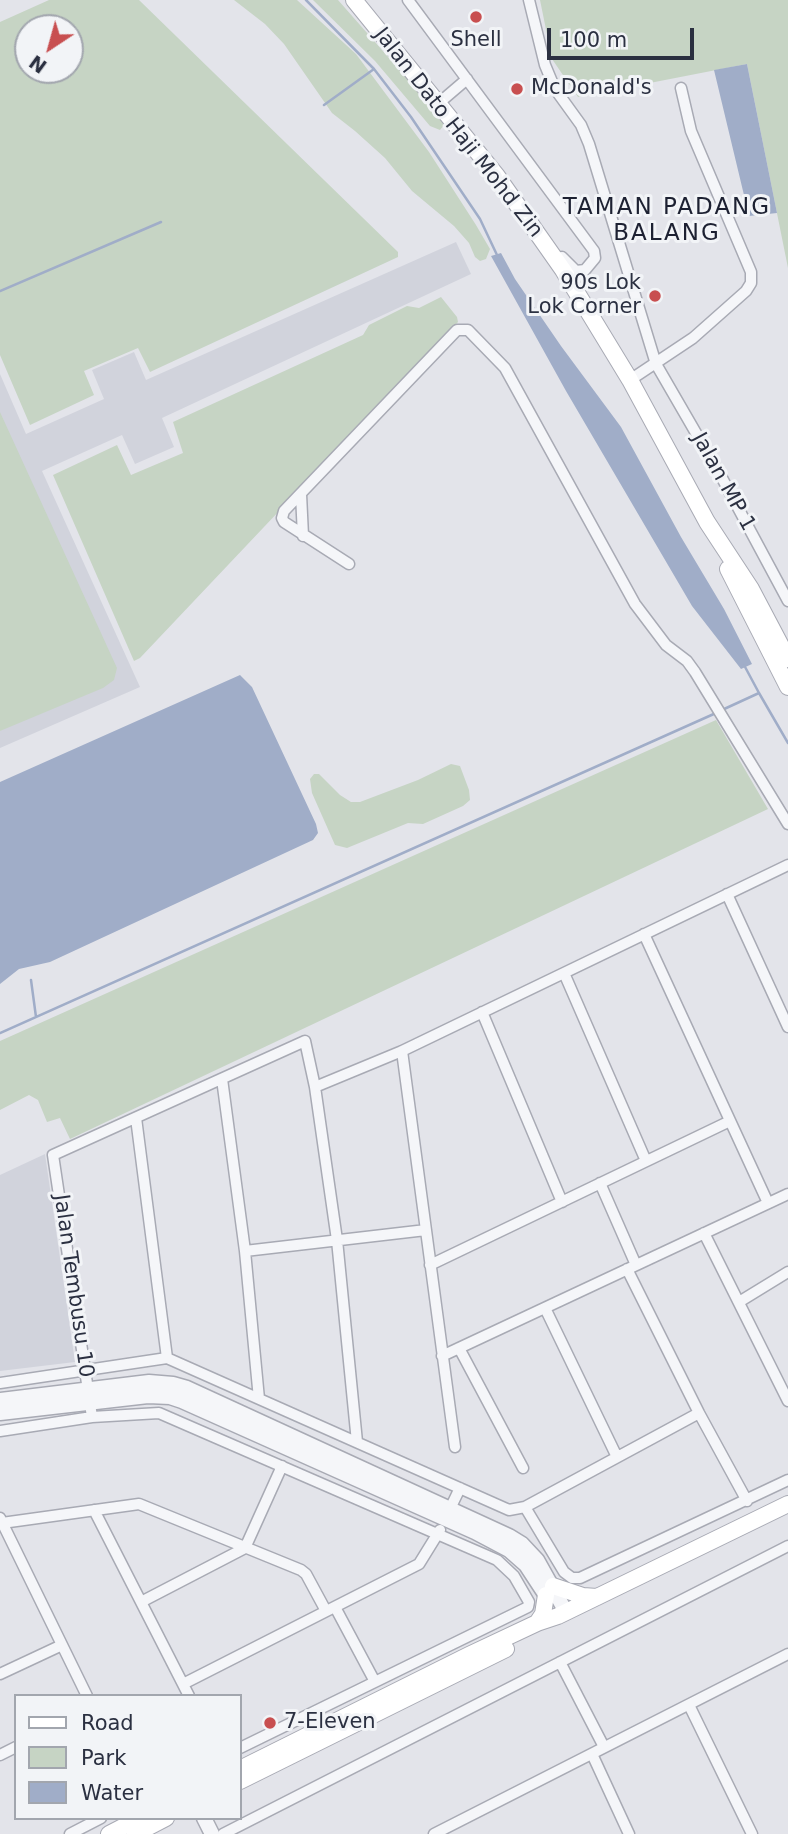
<!DOCTYPE html>
<style>
body{margin:0}
#map{position:relative;width:788px;height:1834px;overflow:hidden;background:#e3e4ea;font-family:"DejaVu Sans",sans-serif}
canvas{display:block}
.legend{position:absolute;left:14px;top:1694px;width:228px;height:126px;box-sizing:border-box;background:#f2f4f7;border:2px solid #a2a6ae;margin:0;padding:9px 12px;list-style:none;font-size:21px;color:#2b3041}
.legend li{display:flex;align-items:center;gap:14px;height:35px}
.legend b{width:35px;border:2px solid #a2a6ae}
.north{position:absolute;left:14px;top:14px;width:70px;height:70px;box-sizing:border-box;background:#f2f4f7;border:2px solid #a2a6ae;border-radius:50%;rotate:216deg;font-size:19px;font-weight:700;line-height:28px;text-align:center;color:#2b3041}
.north::after{content:'';display:block;margin:auto;width:24px;height:32px;background:#c84f50;clip-path:polygon(50% 0,100% 100%,50% 72%,0 100%)}
.scale{position:absolute;left:547px;top:28px;width:147px;height:32px;box-sizing:border-box;border:4px solid #2b3041;border-top:0;padding-left:9px;font-size:21px;line-height:24px;white-space:nowrap;color:#2b3041;-webkit-text-stroke:5px #f2f4f7;paint-order:stroke}
</style>
<div id="map">
<canvas width="788" height="1834"></canvas>
<ul class="legend">
<li><b style="height:9px;background:#fff"></b>Road</li>
<li><b style="height:19px;background:#c6d4c4"></b>Park</li>
<li><b style="height:19px;background:#a0adc8"></b>Water</li>
</ul>
<div class="north">N</div>
<div class="scale">100 m</div>
</div>
<script>
const g = document.querySelector('canvas').getContext('2d');
g.lineJoin = 'round';
function fillPath(path, color) {
  g.fillStyle = color;
  g.fill(path, 'evenodd');
}
function shape(rows) {
  const path = new Path2D();
  for (const r of rows) {
    path.moveTo(r[0], r[1]);
    for (let i = 2; i < r.length; i += 2) path.lineTo(r[i], r[i + 1]);
  }
  return path;
}
function stroke(path, color, width, dash) {
  g.strokeStyle = color;
  g.lineWidth = width;
  g.lineCap = dash ? 'butt' : 'round';
  g.setLineDash(dash || []);
  g.stroke(path);
}
function label(font, color, halo, rows, align = 'center') {
  g.font = font + ' "DejaVu Sans",sans-serif';
  g.lineWidth = 6;
  g.setLineDash([]);
  g.textBaseline = 'middle';
  g.strokeStyle = halo;
  g.fillStyle = color;
  for (const [text, x, y, turn = 0] of rows) {
    g.save();
    g.translate(x, y);
    g.rotate((+turn || 0) * Math.PI / 180);
    g.textAlign = isNaN(turn) ? turn : align;
    if (halo) g.strokeText(text, 0, 0);
    g.fillText(text, 0, 0);
    g.restore();
  }
}
const built = shape([
 [456,242,471,274,162,418,174,447,135,464,122,435,42,471,140,687,0,748,0,374,26,434,104,399,92,370,134,352,146,380],
 [45,1154,75,1362,0,1371,0,1175]
]);
const green = shape([
 [49,0,139,0,398,252,398,257,150,372,138,348,84,371,94,395,30,425,0,355,0,22],
 [28,28,70,28,70,70,28,70],
 [234,0,297,0,356,54,429,152,476,225,490,249,486,259,480,261,475,257,469,243,454,226,412,191,385,158,355,131,332,113,284,44,265,24],
 [313,0,338,0,442,118,445,124,440,130,430,126,375,61],
 [540,0,788,0,788,268,747,64,578,97,552,59],
 [441,297,457,317,458,322,140,658,134,661,53,475,117,445,131,475,183,453,173,422,363,335,369,325,407,306,419,308],
 [0,412,117,668,114,680,103,688,0,731],
 [716,720,768,809,70,1139,60,1118,47,1122,38,1100,29,1095,0,1110,0,1041],
 [451,764,460,766,469,790,470,800,463,806,423,824,408,823,347,848,335,845,312,793,310,779,314,774,319,774,340,795,351,802,360,802,418,780]
]);
const water = shape([
 [747,64,777,213,749,216,714,70],
 [501,253,515,279,561,346,621,427,681,537,724,609,752,664,741,669,692,606,566,391,491,256],
 [240,675,252,687,316,824,318,833,313,840,50,962,19,969,0,984,0,782]
]);
const stream = shape([
 [306,0,374,69,411,117,480,219,497,255],
 [324,105,374,69],
 [0,291,161,222],
 [744,665,759,693],
 [722,710,759,693,788,743],
 [31,980,36,1017],
 [0,1033,716,713]
]);
const minor = shape([
 [408,0,594,251,595,258,585,270,576,271,562,257],
 [529,0,545,65,555,89,581,125,589,144,656,364,722,478,788,601],
 [439,103,467,79],
 [630,380,693,338,746,291,751,283,751,272,691,131,681,88],
 [301,494,303,536],
 [349,564,284,522,282,518,284,511,457,330,468,330,505,368,635,604,666,645,687,661,695,672,788,824],
 [727,894,788,1027],
 [644,934,768,1203],
 [564,973,646,1161],
 [482,1012,562,1202],
 [402,1051,455,1447],
 [222,1079,245,1251,259,1399],
 [315,1087,402,1051,788,865],
 [136,1118,167,1358],
 [600,1183,636,1265],
 [704,1233,788,1401],
 [245,1251,426,1230],
 [430,1265,730,1121],
 [627,1269,699,1413,747,1501],
 [739,1302,788,1272],
 [545,1308,617,1457],
 [459,1348,523,1468],
 [442,1356,788,1194],
 [0,1383,167,1358,509,1510,525,1507,699,1413],
 [92,1417,53,1155,305,1041,315,1087,337,1240,357,1442],
 [0,1431,92,1417,159,1413,497,1560,514,1576,529,1602,528,1607,240,1748],
 [525,1507,564,1572,572,1578,580,1578,788,1480],
 [94,1510,189,1696],
 [447,1515,460,1488],
 [0,1518,87,1696],
 [2,1523,139,1504,301,1570,306,1574,326,1611],
 [141,1602,245,1548,282,1466],
 [335,1607,374,1680],
 [560,1662,604,1747],
 [0,1674,62,1645],
 [183,1684,419,1564,440,1530],
 [689,1705,752,1834],
 [592,1754,629,1834],
 [0,1755,16,1747],
 [70,1834,101,1818],
 [223,1834,788,1546],
 [434,1834,788,1654]
]);
const tertiary = shape([
 [0,1400,149,1382,173,1384,187,1388,509,1536,522,1544,537,1560,566,1612],
 [0,1413,148,1396,170,1397,182,1401,475,1532,509,1550,526,1565,547,1597],
 [204,1818,212,1834]
]);
const secondary = shape([
 [354,0,497,176,563,270,630,380,707,522,751,589,788,659],
 [728,569,788,687],
 [553,1586,583,1596,597,1597],
 [537,1623,543,1614,546,1595],
 [240,1769,469,1655,537,1623,558,1616,788,1504],
 [240,1781,506,1649],
 [109,1834,140,1818],
 [135,1834,166,1818]
]);
const markers = [
 [476,17,7,"#c84f50"],
 [517,89,7,"#c84f50"],
 [655,296,7,"#c84f50"],
 [270,1723,7,"#c84f50"]
];
const poiNames = [
 ["Shell",476,41,"center"],
 ["McDonald's",531,89],
 ["90s Lok",641,284,"right"],
 ["Lok Corner",641,308,"right"],
 ["7-Eleven",284,1723]
];
const streetNames = [
 ["Jalan Dato Haji Mohd Zin",458,133,52],
 ["Jalan MP 1",723,482,61],
 ["Jalan Tembusu 10",73,1286,82]
];
const neighbourhoodNames = [
 ["TAMAN PADANG",667,208],
 ["BALANG",667,234]
];
fillPath(built, '#d1d3dc');
fillPath(green, '#c6d4c4');
fillPath(water, '#a0adc8');
stroke(stream, '#a0adc8', 2.5);
stroke(minor, '#a8aab4', 13);
stroke(tertiary, '#a8aab4', 17);
stroke(secondary, '#a8aab4', 18);
stroke(minor, '#f5f6f9', 10);
stroke(tertiary, '#f5f6f9', 14);
stroke(secondary, '#fff', 16);
for (const [x, y, r, color] of markers) {
  const dot = new Path2D();
  dot.arc(x, y, r, 0, 2 * Math.PI);
  g.fillStyle = color;
  g.fill(dot);
  stroke(dot, '#f2f4f7', 2.5);
}
label('21px', '#2b3041', '#f2f4f7', poiNames, 'left');
label('21px', '#2b3041', '#f2f4f7', streetNames);
g.letterSpacing = '2px';
label('23px', '#1d2132', '#f2f4f7', neighbourhoodNames);
g.letterSpacing = '0px';
</script>
